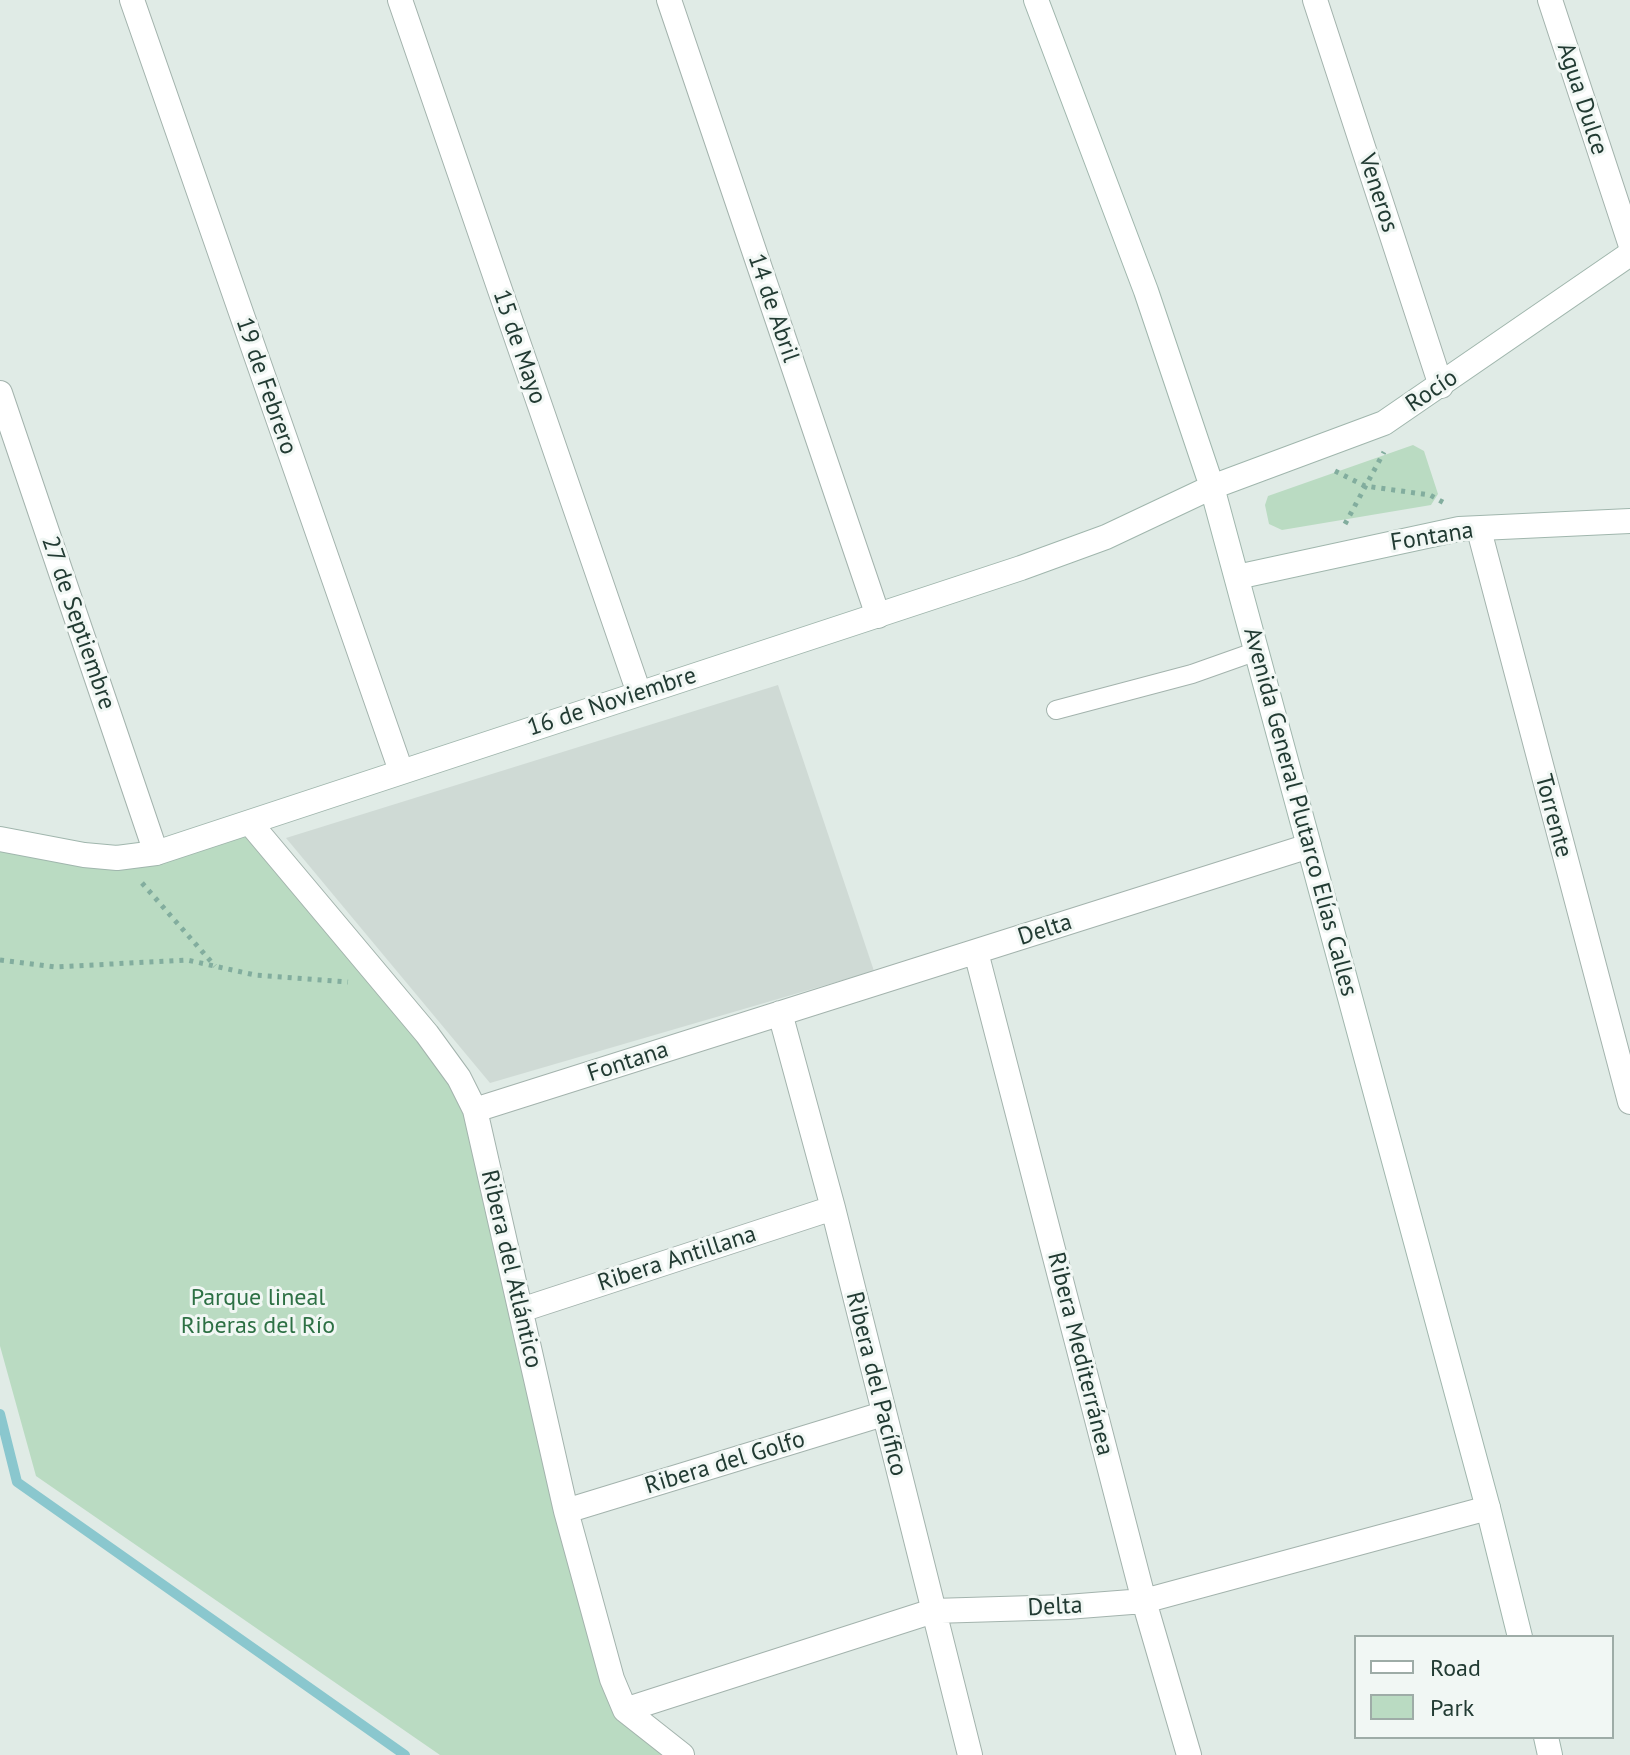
<!DOCTYPE html>
<meta charset="utf-8">
<style>
body{margin:0}
#map{position:relative;width:1630px;height:1755px;overflow:hidden;background:#e0ebe6;font-family:"PT Sans",sans-serif}
canvas{display:block}
.legend{position:absolute;left:1354px;top:1635px;width:260px;height:104px;box-sizing:border-box;background:#f1f7f4;border:2px solid #9eaca7;margin:0;padding:10px 14px;list-style:none;font-size:24px;color:#223b33}
.legend li{display:flex;align-items:center;gap:16px;height:40px}
.legend b{width:40px;border:2px solid #9eaca7}
</style>
<div id="map">
<canvas width="1630" height="1755"></canvas>
<ul class="legend">
<li><b style="height:10px;background:#fff"></b>Road</li>
<li><b style="height:22px;background:#badbc2"></b>Park</li>
</ul>
</div>
<script>
const g = document.querySelector('canvas').getContext('2d');
g.lineJoin = 'round';
function fillPath(path, color) {
  g.fillStyle = color;
  g.fill(path, 'evenodd');
}
function shape(rows) {
  const path = new Path2D();
  for (const r of rows) {
    path.moveTo(r[0], r[1]);
    for (let i = 2; i < r.length; i += 2) path.lineTo(r[i], r[i + 1]);
  }
  return path;
}
function stroke(path, color, width, dash) {
  g.strokeStyle = color;
  g.lineWidth = width;
  g.lineCap = dash ? 'butt' : 'round';
  g.setLineDash(dash || []);
  g.stroke(path);
}
function label(font, color, halo, rows, align = 'center') {
  g.font = font + ' "PT Sans",sans-serif';
  g.lineWidth = 6;
  g.setLineDash([]);
  g.textBaseline = 'middle';
  g.strokeStyle = halo;
  g.fillStyle = color;
  for (const [text, x, y, turn = 0] of rows) {
    g.save();
    g.translate(x, y);
    g.rotate((+turn || 0) * Math.PI / 180);
    g.textAlign = isNaN(turn) ? turn : align;
    if (halo) g.strokeText(text, 0, 0);
    g.fillText(text, 0, 0);
    g.restore();
  }
}
const built = shape([
 [778,685,874,971,490,1083,286,838]
]);
const green = shape([
 [1413,445,1424,451,1438,494,1431,505,1282,530,1269,524,1265,505,1268,496],
 [250,823,459,1078,612,1679,682,1755,440,1755,36,1476,0,1346,0,839,84,855]
]);
const stream = shape([
 [0,1414,17,1482,405,1755]
]);
const path = shape([
 [1335,471,1365,486,1430,495,1446,504],
 [1345,524,1384,452],
 [142,883,215,966],
 [0,960,55,967,187,960,255,975,348,982]
]);
const lane = shape([
 [1056,710,1192,674,1257,651]
]);
const street = shape([
 [132,0,401,771],
 [400,0,639,693],
 [669,0,878,616],
 [1315,0,1441,386],
 [1550,0,1630,243],
 [0,393,156,853],
 [1479,530,1630,1102],
 [250,823,427,1034,459,1078,475,1110,566,1511,612,1679,625,1710,682,1755],
 [976,952,1144,1601,1189,1755],
 [780,1013,833,1208,970,1755],
 [475,1110,1309,846],
 [521,1310,833,1208],
 [566,1511,883,1414],
 [625,1710,933,1611,1067,1607,1144,1601,1488,1508]
]);
const secondary = shape([
 [1036,0,1146,291,1212,487,1488,1508,1520,1637],
 [1237,577,1459,529,1630,521],
 [0,839,84,855,117,858,156,853,1021,568,1106,537,1212,487,1384,423,1630,254],
 [1546,1737,1550,1755]
]);
const streetNames = [
 ["Agua Dulce",1582,99,72],
 ["Veneros",1378,193,72],
 ["14 de Abril",773,308,71],
 ["15 de Mayo",519,347,71],
 ["19 de Febrero",266,386,71],
 ["Rocío",1432,391,-34],
 ["Fontana",1432,537,-9],
 ["27 de Septiembre",78,623,71],
 ["16 de Noviembre",612,702,-18],
 ["Avenida General Plutarco Elías Calles",1300,812,75],
 ["Torrente",1553,816,75],
 ["Delta",1045,930,-18],
 ["Fontana",628,1062,-18],
 ["Ribera Antillana",677,1259,-18],
 ["Ribera del Atlántico",511,1269,77],
 ["Ribera Mediterránea",1080,1354,76],
 ["Ribera del Pacífico",876,1384,76],
 ["Ribera del Golfo",725,1463,-17],
 ["Delta",1055,1607,-3]
];
const parkNames = [
 ["Parque lineal",258,1298],
 ["Riberas del Río",258,1326]
];
fillPath(built, '#cfdad5');
fillPath(green, '#badbc2');
stroke(stream, '#8ac7ce', 10);
stroke(lane, '#a3b3ad', 20);
stroke(street, '#a3b3ad', 26);
stroke(secondary, '#a0b6ad', 26);
stroke(path, '#82ad9e', 5, [4, 6]);
stroke(lane, '#fff', 18);
stroke(street, '#fff', 24);
stroke(secondary, '#fff', 24);
label('24px', '#223b33', '#f1f7f4', streetNames);
label('24px', '#2d7044', '#f1f7f4', parkNames);
</script>
